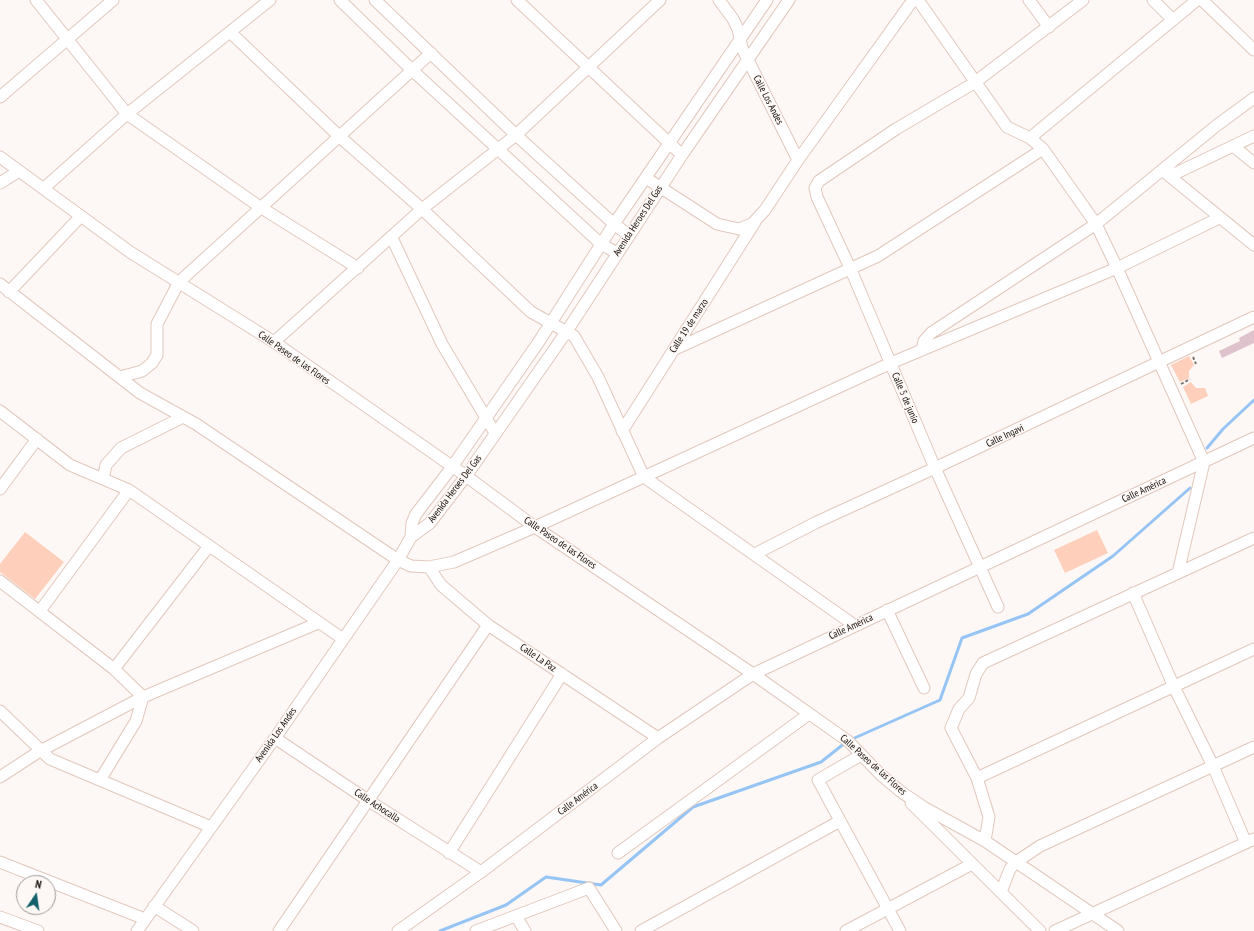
<!DOCTYPE html>
<meta charset="utf-8">
<style>
body{margin:0}
#map{position:relative;width:1254px;height:931px;overflow:hidden;background:#fdf8f5;font-family:"PT Sans Narrow",sans-serif}
canvas{display:block}
.north{position:absolute;left:16px;top:875px;width:40px;height:40px;box-sizing:border-box;background:#fdf8f5;border:1px solid #9f9996;border-radius:50%;rotate:13deg;font-size:11px;font-weight:700;line-height:16px;text-align:center;color:#130b08}
.north::after{content:'';display:block;margin:auto;width:14px;height:18px;background:#12606a;clip-path:polygon(50% 0,100% 100%,50% 72%,0 100%)}
</style>
<div id="map">
<canvas width="1254" height="931"></canvas>
<div class="north">N</div>
</div>
<script>
const g = document.querySelector('canvas').getContext('2d');
g.lineJoin = 'round';
function fillPath(path, color) {
  g.fillStyle = color;
  g.fill(path, 'evenodd');
}
function shape(rows) {
  const path = new Path2D();
  for (const r of rows) {
    path.moveTo(r[0], r[1]);
    for (let i = 2; i < r.length; i += 2) path.lineTo(r[i], r[i + 1]);
  }
  return path;
}
function stroke(path, color, width, dash) {
  g.strokeStyle = color;
  g.lineWidth = width;
  g.lineCap = dash ? 'butt' : 'round';
  g.setLineDash(dash || []);
  g.stroke(path);
}
function label(font, color, halo, rows, align = 'center') {
  g.font = font + ' "PT Sans Narrow",sans-serif';
  g.lineWidth = 3;
  g.setLineDash([]);
  g.textBaseline = 'middle';
  g.strokeStyle = halo;
  g.fillStyle = color;
  for (const [text, x, y, turn = 0] of rows) {
    g.save();
    g.translate(x, y);
    g.rotate((+turn || 0) * Math.PI / 180);
    g.textAlign = isNaN(turn) ? turn : align;
    if (halo) g.strokeText(text, 0, 0);
    g.fillText(text, 0, 0);
    g.restore();
  }
}
const green = shape([
 [1189,356,1194,365,1189,371,1189,378,1180,382,1171,365],
 [1191,382,1196,388,1205,388,1208,396,1191,404,1183,387],
 [1097,530,1108,553,1065,573,1054,550],
 [25,532,64,562,35,599,0,572,0,564]
]);
const stream = shape([
 [1207,448,1223,429,1254,400],
 [850,740,940,700,962,638,1028,614,1113,556,1190,488],
 [440,931,506,905,546,877,601,885,693,807,821,762,845,743]
]);
const building = shape([
 [1254,330,1254,343,1222,358,1219,351,1240,341,1239,338]
]);
const path = shape([
 [1193,357,1196,364],
 [1181,384,1190,379]
]);
const minor = shape([
 [36,0,127,114,260,207,358,268],
 [340,0,412,70,601,244,617,253],
 [375,0,516,135,614,224,629,235],
 [517,0,682,155],
 [719,0,733,19,738,29,742,48,798,160],
 [918,0,1007,127,1030,138,1043,149,1096,224,1117,268,1204,462,1178,573],
 [1029,0,1049,27],
 [1153,0,1173,20],
 [1202,0,1254,50],
 [230,32,340,137,422,209,531,312,574,336,598,377,644,477,854,625],
 [0,97,113,0],
 [1030,138,1197,0],
 [1233,146,1254,163],
 [0,157,130,252,274,342,466,476,535,527,753,674,848,741,880,774,900,791,925,808,985,841,1118,931],
 [1162,170,1254,245],
 [1170,176,1254,136],
 [646,178,717,224,739,229,752,224,765,210,798,160,913,0],
 [0,183,19,171],
 [44,188,127,114,270,0],
 [392,238,442,344,495,433],
 [0,284,140,393,196,424,398,560,411,566,429,567,454,562,535,527,891,363,1117,268,1219,218],
 [9,292,81,216],
 [274,342,422,209,516,135,660,0],
 [675,349,878,256,1043,149],
 [922,350,924,341,931,333,1096,224,1216,126,1254,98],
 [120,377,142,371,152,363,157,355,157,324,179,282,431,53],
 [0,411,70,465,129,490,343,639],
 [622,431,755,222],
 [103,479,106,465,121,448,183,417],
 [0,489,37,439],
 [411,537,430,523,466,476,567,331,682,155,789,0],
 [755,554,817,522,935,468,1254,317],
 [429,567,441,585,488,625,658,738],
 [0,581,114,669,143,697,136,721,100,780],
 [1133,593,1174,687,1213,766,1246,843],
 [998,607,935,468,851,270,817,197,815,188,819,181,896,129,974,83,1083,0],
 [887,610,924,688],
 [40,611,129,490],
 [114,669,209,546],
 [0,711,50,759,211,827],
 [275,738,369,801,481,872],
 [861,755,818,780,900,931],
 [0,777,40,751,143,697,318,623],
 [977,778,1254,649],
 [911,803,1040,931],
 [985,841,989,817,977,778,951,728,959,709,969,698,976,674,983,663,1254,538],
 [449,853,562,674],
 [618,853,809,714],
 [0,862,145,919],
 [1001,892,1010,869,1016,862,1040,846,1254,747],
 [154,906,193,931],
 [516,916,525,931],
 [0,917,38,931],
 [137,931,275,738,398,560,411,537,412,523,416,514,452,467,538,343,614,224,767,0],
 [279,931,488,625],
 [398,931,481,872,658,738,753,674,1254,438],
 [476,931,589,888,616,931],
 [641,931,840,821],
 [846,931,972,864],
 [1055,931,1254,839]
]);
const streetNames = [
 ["Calle Los Andes",768,100,63],
 ["Avenida Heroes Del Gas",638,221,-57],
 ["Calle 19 de marzo",689,326,-57],
 ["Calle Paseo de las Flores",294,358,35],
 ["Calle 5 de junio",905,398,67],
 ["Calle Ingavi",1005,436,-25],
 ["Avenida Heroes Del Gas",455,489,-53],
 ["Calle América",1144,490,-25],
 ["Calle Paseo de las Flores",560,543,34],
 ["Calle América",851,627,-25],
 ["Calle La Paz",538,658,34],
 ["Avenida Los Andes",276,735,-55],
 ["Calle Paseo de las Flores",873,765,42],
 ["Calle América",578,799,-37],
 ["Calle Achocalla",377,806,33]
];
fillPath(green, '#fecfbb');
stroke(stream, '#96c4f4', 3);
fillPath(building, '#dec3cc');
stroke(minor, '#e1c8bd', 13);
stroke(path, '#7d7673', 2, [3, 2]);
stroke(minor, '#fff', 11);
label('10px', '#130b08', '#fdf8f5', streetNames);
</script>
